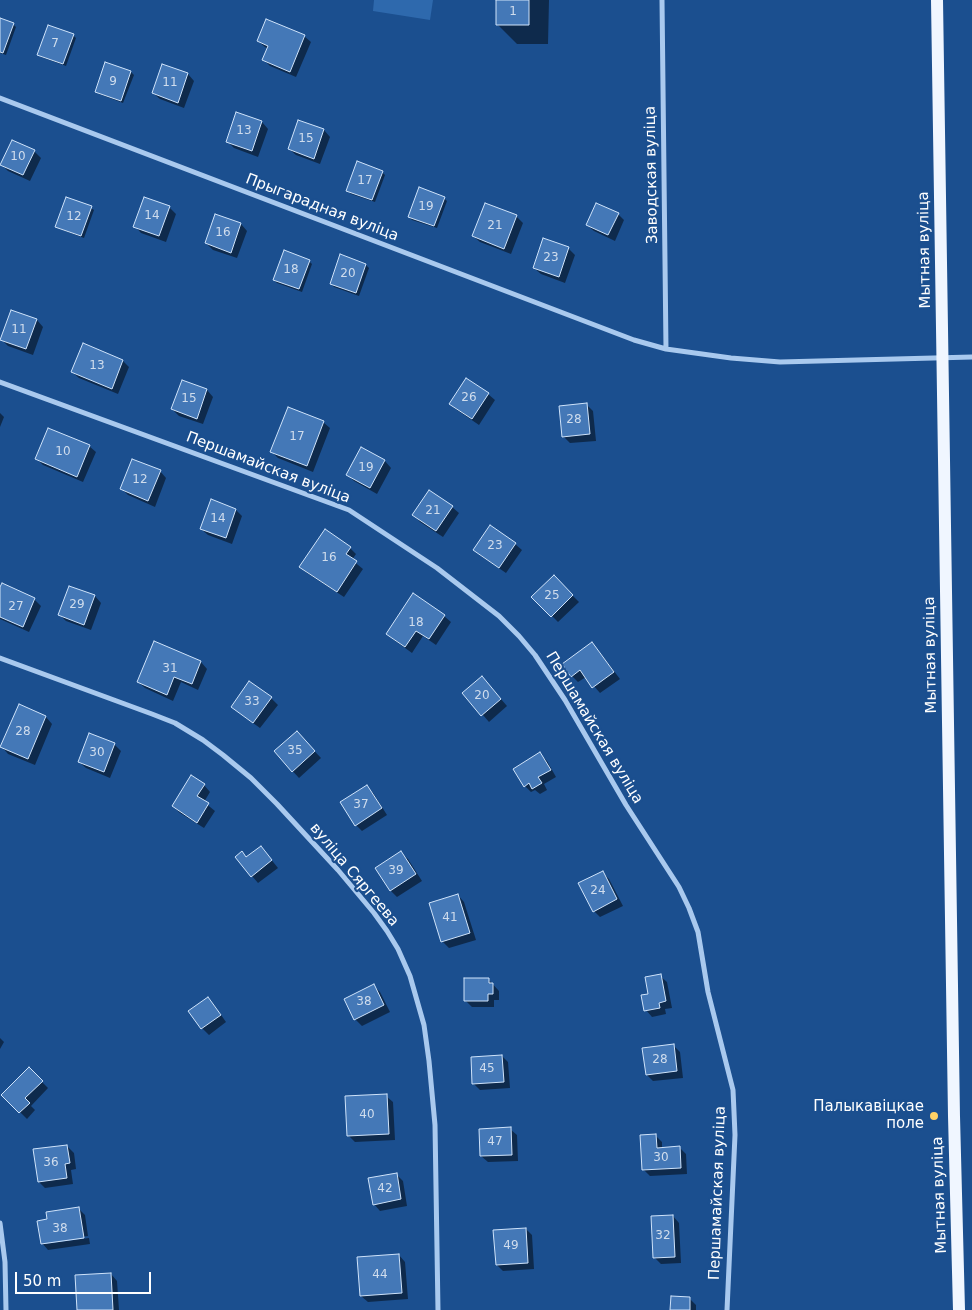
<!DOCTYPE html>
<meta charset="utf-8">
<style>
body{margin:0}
#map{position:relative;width:972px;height:1310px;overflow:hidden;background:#1b4f8f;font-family:"DejaVu Sans",sans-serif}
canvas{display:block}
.scale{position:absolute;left:15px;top:1272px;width:136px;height:22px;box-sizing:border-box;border:2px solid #fff;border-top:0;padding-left:6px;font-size:15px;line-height:18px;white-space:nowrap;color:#fff;-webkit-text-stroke:4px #1b4f8f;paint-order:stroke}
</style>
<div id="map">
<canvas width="972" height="1310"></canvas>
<div class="scale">50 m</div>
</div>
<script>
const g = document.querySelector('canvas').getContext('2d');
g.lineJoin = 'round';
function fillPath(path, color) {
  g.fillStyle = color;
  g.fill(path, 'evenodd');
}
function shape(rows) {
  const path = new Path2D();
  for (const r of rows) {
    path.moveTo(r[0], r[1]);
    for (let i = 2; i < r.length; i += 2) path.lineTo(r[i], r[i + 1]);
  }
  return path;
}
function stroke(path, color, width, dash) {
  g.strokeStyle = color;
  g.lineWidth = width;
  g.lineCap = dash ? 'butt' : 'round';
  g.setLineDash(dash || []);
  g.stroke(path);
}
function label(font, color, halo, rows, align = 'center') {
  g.font = font + ' "DejaVu Sans",sans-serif';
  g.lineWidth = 4.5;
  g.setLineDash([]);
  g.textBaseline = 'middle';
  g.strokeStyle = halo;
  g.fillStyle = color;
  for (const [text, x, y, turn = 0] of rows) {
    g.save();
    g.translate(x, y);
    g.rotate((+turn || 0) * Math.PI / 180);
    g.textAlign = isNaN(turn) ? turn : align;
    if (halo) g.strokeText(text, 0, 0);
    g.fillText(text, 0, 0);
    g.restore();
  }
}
const green = shape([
 [374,0,433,0,430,20,373,11]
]);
const shadow = shape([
 [498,0,549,0,548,44,517,44,497,24],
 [0,20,13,24,16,27,6,55,0,53],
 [73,35,76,38,66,66,41,57,38,54],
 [304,36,311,42,296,77,270,66,264,60,268,49,265,47,258,41],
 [106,64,131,72,134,75,123,103,99,94,96,91],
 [163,65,188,74,194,81,184,108,160,99,153,93],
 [237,113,262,122,268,129,258,157,234,148,227,141],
 [299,121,324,130,330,137,320,164,296,155,289,149],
 [34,151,41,158,30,181,8,171,2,165],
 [382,172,385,175,375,202,351,194,348,191],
 [444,198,447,201,437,228,412,220,409,217],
 [169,207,176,214,166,242,141,233,135,226],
 [91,208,94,210,84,238,60,229,57,226],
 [618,214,624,220,615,241,594,231,587,225],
 [516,216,523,223,511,254,480,242,473,236],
 [241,224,247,231,237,258,213,250,206,243],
 [544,240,569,249,575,255,565,283,541,274,534,268],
 [341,256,366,265,369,268,359,296,334,287,331,284],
 [309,261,312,264,302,292,277,283,274,280],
 [12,312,37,320,43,327,33,355,8,346,2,340],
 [83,345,123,361,129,367,118,394,79,378,72,372],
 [182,381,207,390,213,397,203,424,179,416,172,409],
 [488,394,495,400,479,425,457,410,450,404],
 [586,404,593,411,596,441,570,443,564,437],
 [0,413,4,417,0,427],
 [323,422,330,428,313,472,278,458,272,452],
 [89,446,96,452,83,482,43,465,37,459],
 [362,449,385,461,391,468,377,494,354,481,348,475],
 [160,471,166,478,155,507,128,495,122,489],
 [211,501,236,510,242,516,232,544,208,535,201,529],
 [452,507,459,513,443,537,420,522,414,515],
 [490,526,515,544,522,550,506,573,481,556,474,549],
 [350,548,356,554,352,560,363,569,344,597,307,573,301,567],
 [554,577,579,602,558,622,533,597],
 [70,587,95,596,101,603,91,630,66,621,60,615],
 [0,590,34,599,41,606,29,632,0,619],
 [444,616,451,622,436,645,423,636,412,653,394,640,387,634],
 [154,643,201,662,207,669,198,690,181,682,173,701,145,688,138,682],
 [592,644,598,650,620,679,600,693,586,677,578,682,572,676],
 [488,684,507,706,489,722,464,693],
 [271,698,278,705,260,728,239,713],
 [19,706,46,717,52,724,35,765,8,754,2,747],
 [303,739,321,758,299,778,275,752],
 [114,744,121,751,110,778,86,768,79,762],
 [540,754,547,761,556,777,544,784,547,790,540,794,535,790,531,792,525,786],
 [204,785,210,792,204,802,215,811,204,828,180,813,173,806],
 [366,787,373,793,387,815,362,831,356,825],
 [261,847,278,868,258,883,252,876,247,858],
 [401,853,408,859,422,881,397,897,391,891,376,869],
 [602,872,609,879,623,906,600,917,594,911],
 [458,895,464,902,476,940,449,948,442,941],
 [660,976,667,982,672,1008,665,1009,666,1014,652,1017,646,1010,649,995],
 [488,979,499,991,499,1000,494,1000,494,1007,472,1007,465,1000],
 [374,986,380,992,390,1012,362,1026,355,1019],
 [214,1005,226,1022,209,1035,202,1028],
 [0,1038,4,1042,0,1049],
 [673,1045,680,1052,683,1078,653,1081,647,1075],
 [502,1056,508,1062,510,1088,480,1090,474,1084],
 [29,1069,48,1088,31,1106,35,1110,27,1119,3,1095],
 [386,1096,393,1102,395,1140,355,1142,349,1136],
 [510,1129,517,1135,518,1161,488,1162,481,1156],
 [655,1135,662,1142,662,1149,679,1147,686,1154,687,1174,650,1176,643,1169],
 [67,1146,74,1153,76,1169,71,1170,73,1184,45,1188,39,1182],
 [396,1174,403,1181,407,1206,380,1211,374,1204],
 [79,1209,85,1215,88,1236,45,1242,45,1244,89,1238,90,1244,48,1250,42,1243,49,1220],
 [673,1216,679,1223,681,1263,661,1264,654,1257],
 [526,1229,532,1235,534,1269,503,1271,497,1265],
 [399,1255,405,1262,408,1299,368,1302,361,1296],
 [111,1274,117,1281,119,1310,78,1310],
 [689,1298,696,1305,696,1310,672,1310]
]);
const building = shape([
 [496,0,529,0,529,25,496,25,496,0],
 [0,18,14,23,3,53,0,52,0,18],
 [266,19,305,35,290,72,262,60,268,46,257,41,266,19],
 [48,25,74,34,63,64,37,55,48,25],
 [105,62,131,71,121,101,95,92,105,62],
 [162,64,188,73,178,103,152,93,162,64],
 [236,112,262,121,252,151,226,142,236,112],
 [298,120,324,129,314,159,288,149,298,120],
 [12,140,35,150,23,175,0,165,12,140],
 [357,161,383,171,372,200,346,191,357,161],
 [419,187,445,197,434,226,408,217,419,187],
 [66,197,92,206,81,236,55,227,66,197],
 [144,197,170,206,159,236,133,227,144,197],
 [485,203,517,215,504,249,472,236,485,203],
 [596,203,619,213,608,235,586,225,596,203],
 [215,214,241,223,231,253,205,243,215,214],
 [543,238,569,247,559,277,533,268,543,238],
 [284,250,310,260,299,289,273,280,284,250],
 [340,254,366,264,356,293,330,284,340,254],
 [11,310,37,319,26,349,0,340,11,310],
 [83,343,123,360,112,389,71,372,83,343],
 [466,378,489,393,472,419,449,404,466,378],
 [182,380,207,389,197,419,171,409,182,380],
 [587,403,590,434,562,437,559,406,587,403],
 [288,407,324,421,307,466,270,452,288,407],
 [48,428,90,445,77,477,35,459,48,428],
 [361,447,385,460,370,488,346,475,361,447],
 [132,459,161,470,148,501,120,489,132,459],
 [429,490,453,506,436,531,412,515,429,490],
 [211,499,236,509,226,538,200,529,211,499],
 [490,525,516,543,499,568,473,550,490,525],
 [325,529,351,547,346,554,357,561,337,592,299,567,325,529],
 [554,575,573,595,551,617,531,597,554,575],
 [2,583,35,598,23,627,0,617,0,587,2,583],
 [69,586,95,595,84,625,58,615,69,586],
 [413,593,445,615,429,639,416,631,405,647,386,634,413,593],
 [154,641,201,661,192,684,174,677,167,695,137,682,154,641],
 [592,642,614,672,592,688,580,670,571,677,562,664,592,642],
 [482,676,501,699,481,716,462,693,482,676],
 [249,681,272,697,253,723,231,707,249,681],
 [19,704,46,716,28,759,0,747,19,704],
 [297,731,315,751,292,772,274,751,297,731],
 [89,733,115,743,104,772,78,762,89,733],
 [540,752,551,770,538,777,542,783,532,789,529,783,524,787,513,769,540,752],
 [191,775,205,784,197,796,209,803,197,823,172,806,191,775],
 [367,785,382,808,355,826,340,802,367,785],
 [261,846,272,860,251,877,235,857,242,851,246,857,261,846],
 [401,851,416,874,390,891,375,868,401,851],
 [603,871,617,899,593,912,578,883,603,871],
 [458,894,470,933,441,942,429,903,458,894],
 [661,974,666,1001,659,1003,660,1008,644,1011,641,995,648,994,645,977,661,974],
 [464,978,489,978,489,983,493,983,493,994,488,994,488,1001,464,1001,464,978],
 [374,984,384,1005,354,1020,344,999,374,984],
 [208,997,221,1015,201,1029,188,1011,208,997],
 [674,1044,677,1071,646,1075,642,1048,674,1044],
 [502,1055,504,1082,472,1084,471,1057,502,1055],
 [29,1067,43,1081,25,1098,30,1103,19,1113,1,1095,29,1067],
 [387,1094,389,1134,347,1136,345,1096,387,1094],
 [511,1127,512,1155,480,1156,479,1129,511,1127],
 [656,1134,657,1148,680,1146,681,1168,642,1170,640,1135,656,1134],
 [67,1145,70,1163,65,1164,67,1178,38,1182,33,1149,67,1145],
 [397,1173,401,1199,373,1205,368,1178,397,1173],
 [79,1207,84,1238,41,1244,37,1221,47,1219,46,1212,79,1207],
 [673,1215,675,1257,653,1258,651,1216,673,1215],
 [526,1228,528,1263,496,1265,493,1230,526,1228],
 [399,1254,402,1293,360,1296,357,1257,399,1254],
 [111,1273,113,1310,77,1310,75,1275,111,1273],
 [671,1296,690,1297,690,1310,670,1310,671,1296]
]);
const street = shape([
 [662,0,666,349],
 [0,98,634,340,666,349,731,358,780,362,972,357],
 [0,382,349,510,437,568,499,616,519,636,535,655,565,700,626,805,679,887,689,908,698,932,708,992,733,1090,734,1112,735,1135,727,1310],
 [0,658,152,714,175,723,203,740,223,755,251,778,277,804,338,870,374,913,387,931,398,949,410,976,424,1025,429,1061,435,1125,438,1310],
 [0,1223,5,1262,6,1310]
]);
const primary = shape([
 [937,0,954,1116,959,1310]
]);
const markers = [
 [934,1116,5,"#ffd166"]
];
const numberNames = [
 ["1",513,12],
 ["7",55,44],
 ["9",113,82],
 ["11",170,83],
 ["13",244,131],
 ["15",306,139],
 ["10",18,157],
 ["17",365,181],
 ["19",426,207],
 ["14",152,216],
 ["12",74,217],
 ["21",495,226],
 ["16",223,233],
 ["23",551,258],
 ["18",291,270],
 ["20",348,274],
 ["11",19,330],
 ["13",97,366],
 ["26",469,398],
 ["15",189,399],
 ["28",574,420],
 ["17",297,437],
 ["10",63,452],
 ["19",366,468],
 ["12",140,480],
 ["21",433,511],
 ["14",218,519],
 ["23",495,546],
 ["16",329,558],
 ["25",552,596],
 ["29",77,605],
 ["27",16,607],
 ["18",416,623],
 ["31",170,669],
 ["20",482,696],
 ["33",252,702],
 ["28",23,732],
 ["35",295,751],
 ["30",97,753],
 ["37",361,805],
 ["39",396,871],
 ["24",598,891],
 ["41",450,918],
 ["38",364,1002],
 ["28",660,1060],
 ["45",487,1069],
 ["40",367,1115],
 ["47",495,1142],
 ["30",661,1158],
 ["36",51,1163],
 ["42",385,1189],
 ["38",60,1229],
 ["32",663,1236],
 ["49",511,1246],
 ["44",380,1275]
];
const streetNames = [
 ["Заводская вуліца",652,175,-91],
 ["Прыгарадная вуліца",322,208,21],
 ["Мытная вуліца",925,250,-91],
 ["Першамайская вуліца",268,468,21],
 ["Мытная вуліца",931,655,-91],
 ["Першамайская вуліца",594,728,59],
 ["вуліца Сяргеева",354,875,50],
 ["Першамайская вуліца",718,1193,-88],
 ["Мытная вуліца",940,1195,-92]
];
const poiNames = [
 ["Палыкавіцкае",924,1107],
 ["поле",924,1124]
];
fillPath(green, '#2e69ad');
fillPath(shadow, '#0007');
fillPath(building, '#4478b7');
stroke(building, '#cfe3fa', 1);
stroke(street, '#a9c9ee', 5);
stroke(primary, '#f0f6ff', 12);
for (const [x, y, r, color] of markers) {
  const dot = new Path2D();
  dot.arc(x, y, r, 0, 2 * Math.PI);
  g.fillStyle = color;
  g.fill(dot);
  stroke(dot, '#1b4f8f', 2);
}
label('12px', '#d0dded', null, numberNames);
label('15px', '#fff', '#1b4f8f', streetNames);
label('15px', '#fff', '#1b4f8f', poiNames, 'right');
</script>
